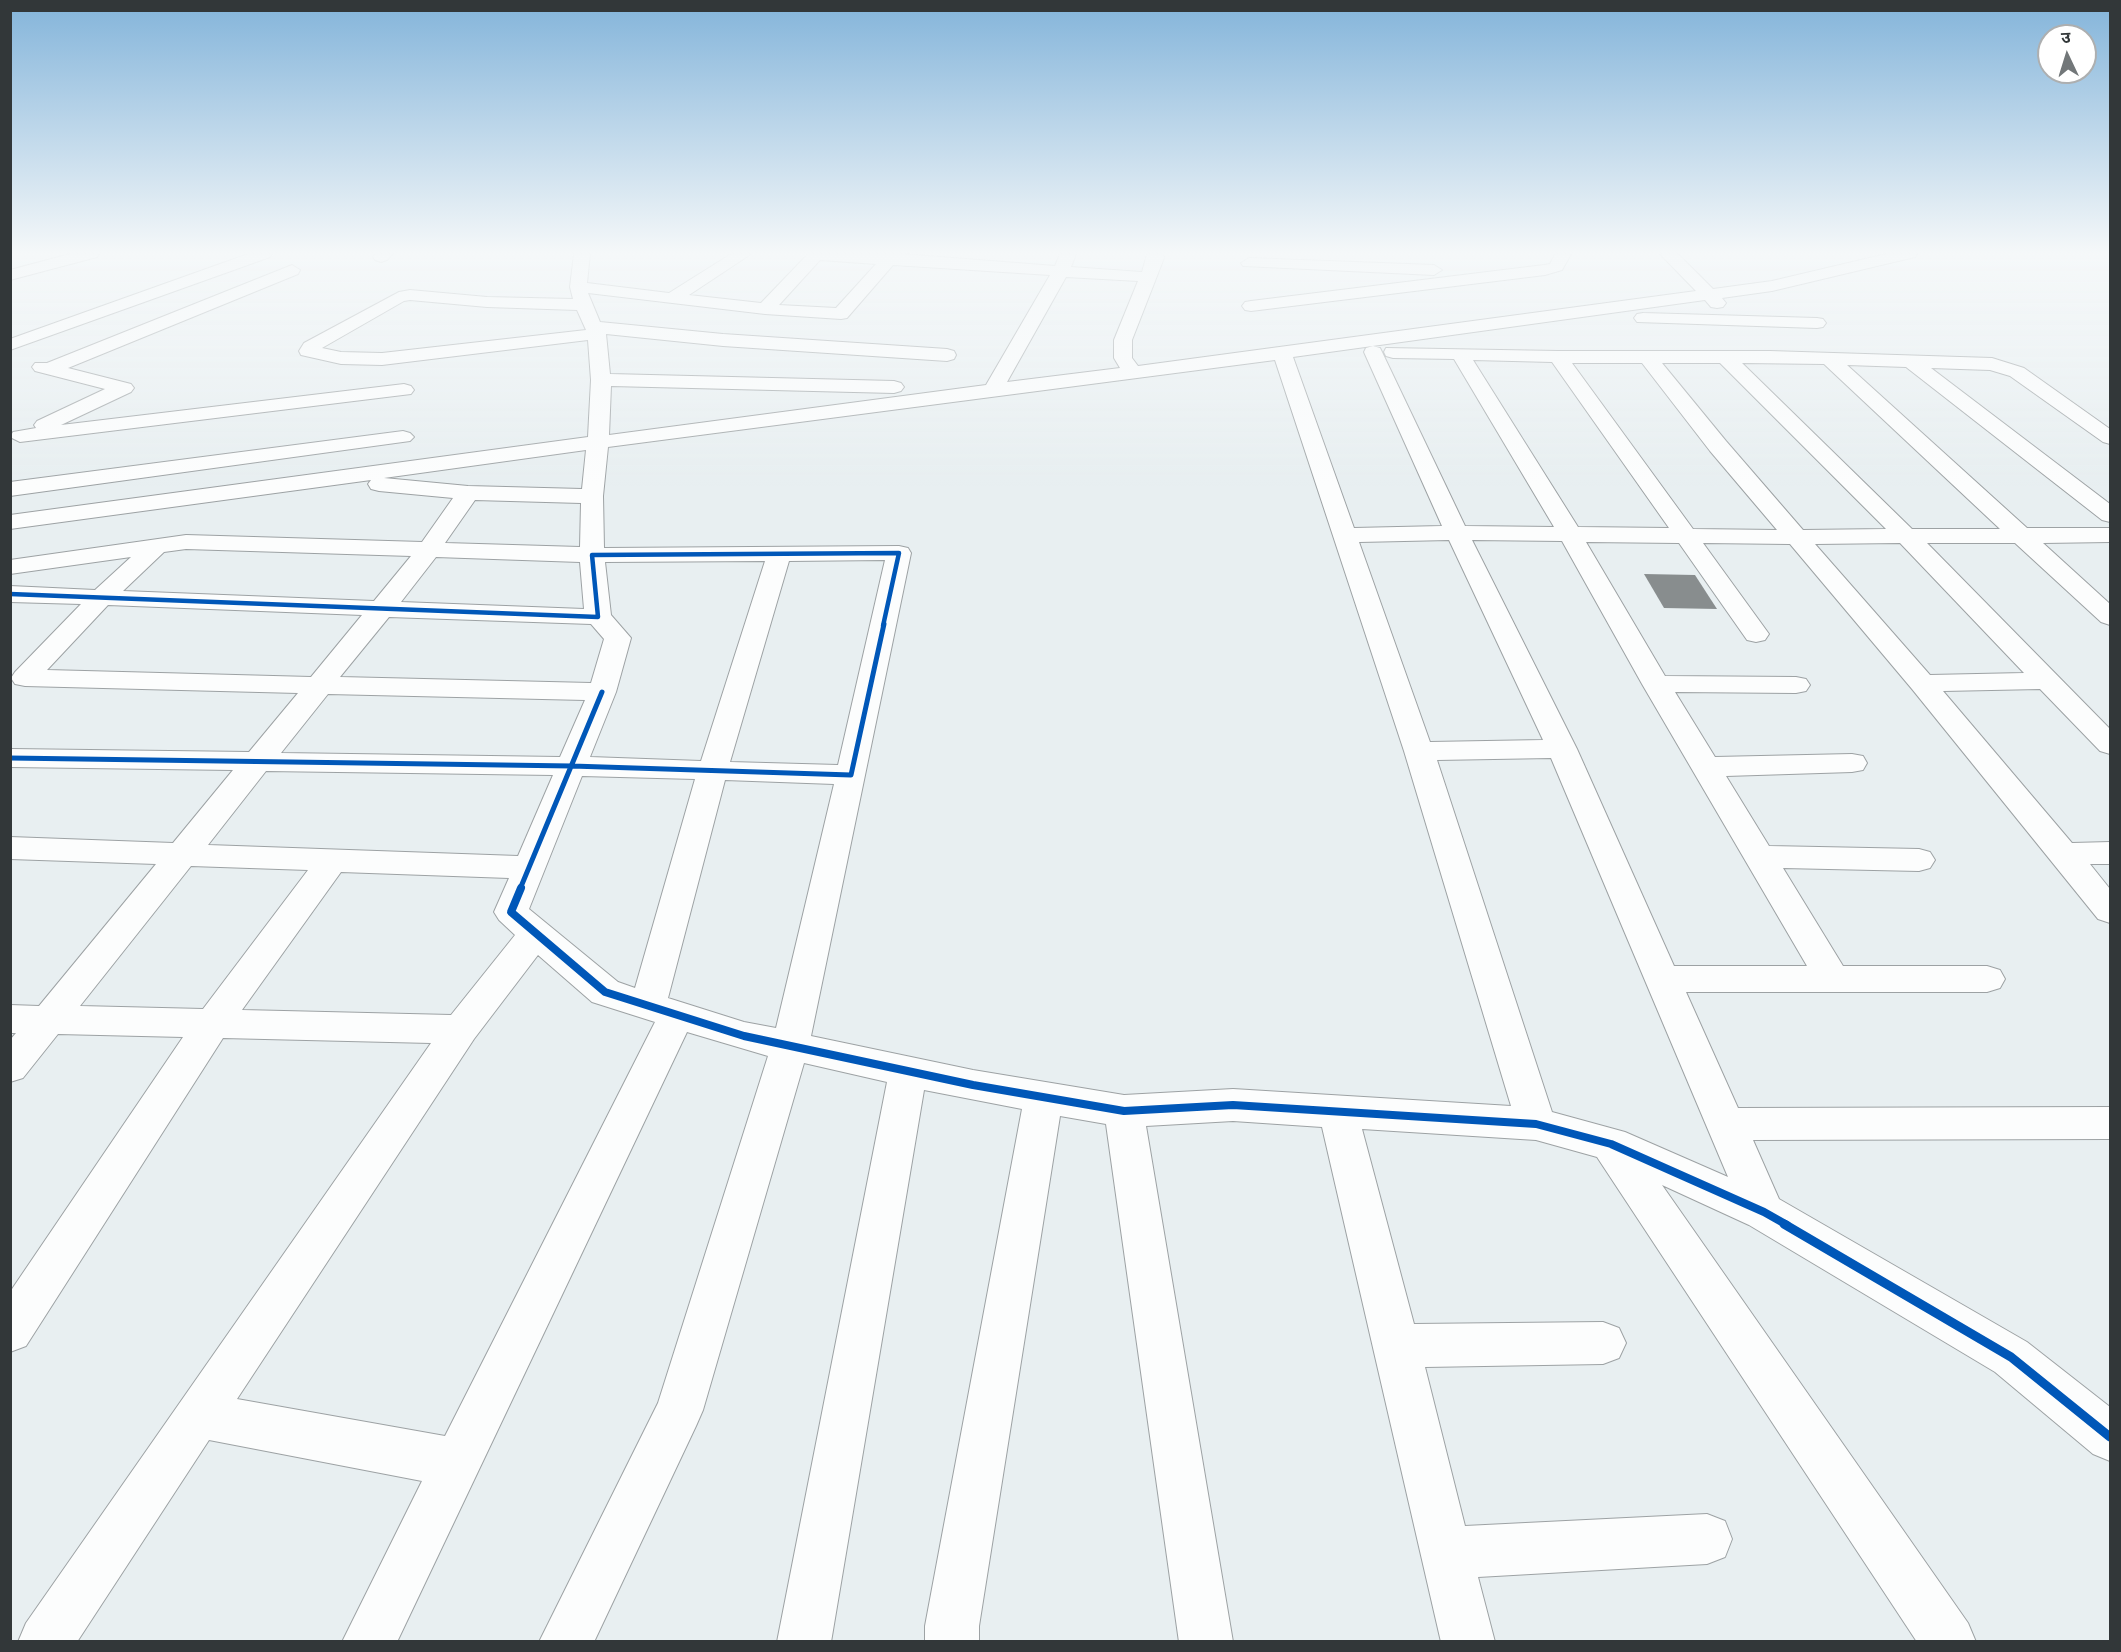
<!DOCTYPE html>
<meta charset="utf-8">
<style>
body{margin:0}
#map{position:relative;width:2121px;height:1652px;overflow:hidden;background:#e8eff1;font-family:"Fira Sans","Noto Sans Devanagari",sans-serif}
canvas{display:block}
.frame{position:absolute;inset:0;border:12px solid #323739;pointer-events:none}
.north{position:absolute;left:2037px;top:24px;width:60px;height:60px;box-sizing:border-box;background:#fff;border:2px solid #adafb0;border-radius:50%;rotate:356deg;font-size:16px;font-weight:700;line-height:24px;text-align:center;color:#323739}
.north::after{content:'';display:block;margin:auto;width:21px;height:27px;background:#727779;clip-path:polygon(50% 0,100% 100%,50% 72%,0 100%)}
</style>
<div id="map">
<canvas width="2121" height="1652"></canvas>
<div class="frame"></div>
<div class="north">उ</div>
</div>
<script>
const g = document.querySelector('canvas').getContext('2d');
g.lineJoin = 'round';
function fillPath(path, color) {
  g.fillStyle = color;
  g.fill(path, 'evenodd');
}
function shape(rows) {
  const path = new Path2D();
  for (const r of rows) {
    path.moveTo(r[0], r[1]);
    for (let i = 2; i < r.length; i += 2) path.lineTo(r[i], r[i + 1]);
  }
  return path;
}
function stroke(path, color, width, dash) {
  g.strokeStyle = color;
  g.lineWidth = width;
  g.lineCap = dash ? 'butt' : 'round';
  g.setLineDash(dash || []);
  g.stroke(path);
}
const building = shape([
 [1644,574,1695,575,1717,609,1664,608]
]);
const street = shape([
 [70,254,99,254,97,257,10,280,10,270,70,254],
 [248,254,272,254,270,257,10,350,10,339,248,254],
 [375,254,393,254,387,260,381,262,375,260,373,257,375,254],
 [574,254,590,254,587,283,669,293,731,254,751,254,689,295,761,303,808,254,902,254,1055,266,1060,254,1076,254,1071,267,1142,272,1147,254,1163,254,1164,258,1132,340,1132,358,1138,366,1696,291,1660,254,1678,254,1713,289,1772,281,1886,254,1917,254,1915,257,1772,291,1722,298,1726,303,1723,307,1717,308,1711,307,1705,300,1293,357,1354,528,1442,526,1364,352,1366,348,1373,346,1380,348,1382,352,1465,526,1554,527,1454,359,1393,358,1386,356,1384,352,1386,348,1558,351,1770,351,1992,358,2024,368,2110,429,2110,444,2103,442,2010,376,1990,370,1931,368,2110,504,2110,522,2102,520,1906,367,1847,365,2027,528,2110,528,2110,542,2043,543,2110,604,2110,625,2101,622,2015,543,1927,543,2110,729,2110,754,2100,751,2040,689,1943,691,2072,843,2110,842,2110,864,2090,864,2110,889,2110,923,2098,919,1912,689,1790,544,1703,543,1769,634,1765,640,1756,642,1747,640,1679,543,1586,542,1665,676,1796,677,1806,679,1810,685,1806,691,1796,693,1675,692,1715,757,1852,754,1863,756,1867,763,1863,770,1852,772,1726,776,1769,846,1919,849,1930,852,1935,860,1930,868,1919,871,1783,868,1843,966,1987,966,2000,970,2005,979,2000,988,1987,992,1686,992,1738,1108,2110,1107,2110,1139,1753,1140,1779,1199,2027,1342,2110,1407,2110,1461,2093,1454,1995,1372,1749,1225,1662,1185,1968,1623,1976,1642,1917,1642,1597,1157,1536,1140,1362,1129,1414,1324,1603,1322,1619,1328,1626,1343,1619,1358,1603,1364,1425,1367,1465,1526,1707,1514,1725,1521,1732,1539,1725,1557,1707,1564,1478,1577,1495,1642,1441,1642,1322,1127,1233,1121,1146,1126,1233,1642,1179,1642,1106,1124,1060,1116,979,1626,979,1642,925,1642,925,1626,1022,1109,924,1090,831,1642,777,1642,887,1082,804,1063,703,1410,696,1426,594,1642,539,1642,658,1403,768,1056,687,1032,397,1642,342,1642,422,1481,209,1440,77,1642,18,1642,26,1623,431,1043,223,1038,26,1346,10,1352,10,1292,183,1037,58,1034,23,1078,10,1082,10,1040,16,1033,10,1033,10,1005,39,1006,156,864,10,859,10,837,173,843,233,770,10,767,10,749,249,752,298,693,25,686,15,684,11,678,15,672,81,604,10,602,10,586,95,590,131,557,10,574,10,560,186,535,422,542,453,498,379,491,371,489,368,484,371,480,10,529,10,515,588,437,591,380,588,340,382,365,341,364,301,355,299,351,304,343,399,292,410,290,487,297,573,299,570,287,574,254],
 [820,260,876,264,836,308,779,305,820,260],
 [893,265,1050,275,986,385,609,435,611,386,894,393,901,391,904,387,901,383,894,381,610,374,606,334,723,346,947,361,954,359,956,355,954,351,947,349,723,334,600,322,588,293,765,314,841,319,847,318,893,265],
 [1066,277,1138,281,1114,340,1114,358,1120,368,1007,382,1066,277],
 [410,300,487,307,577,310,586,330,382,353,341,352,322,348,404,301,410,300],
 [1275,360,1404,751,1511,1106,1233,1089,1124,1095,973,1070,811,1036,911,553,908,548,899,546,604,548,603,496,608,447,1275,360],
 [1473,360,1552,362,1669,528,1578,527,1473,360],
 [1572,363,1642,363,1710,451,1777,530,1693,529,1572,363],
 [1662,363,1720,363,1886,529,1803,530,1726,441,1662,363],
 [1742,363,1824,364,2000,529,1912,529,1742,363],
 [586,450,582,489,468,486,384,478,586,450],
 [475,500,581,503,580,547,445,543,475,500],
 [1449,540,1543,740,1430,742,1359,542,1449,540],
 [1472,540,1562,541,1642,684,1807,966,1674,966,1577,749,1472,540],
 [1900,543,2024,673,1930,675,1815,544,1900,543],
 [186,549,411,556,374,601,123,591,164,552,186,549],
 [436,557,580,562,584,609,401,602,436,557],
 [885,560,838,765,730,762,789,561,885,560],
 [765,561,701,761,590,757,616,692,631,638,611,615,605,562,765,561],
 [108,605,362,615,311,677,47,670,108,605],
 [389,617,591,624,604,639,591,683,340,677,389,617],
 [328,694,585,700,560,757,281,753,328,694],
 [1551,758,1728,1177,1625,1132,1552,1112,1437,760,1551,758],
 [266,771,553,775,518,856,208,845,266,771],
 [582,776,695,779,635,988,618,982,529,909,582,776],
 [725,780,834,784,776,1028,744,1022,668,998,725,780],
 [191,866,308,870,203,1009,80,1006,191,866],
 [341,872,509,878,494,912,499,920,515,935,451,1015,242,1010,341,872],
 [538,955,592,1002,655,1022,445,1436,237,1399,474,1039,538,955],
 [1555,254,1571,254,1562,270,1545,275,1251,311,1245,310,1242,306,1245,302,1251,301,1544,265,1550,264,1555,254],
 [1249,258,1434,265,1442,270,1434,275,1243,266,1241,263,1249,258],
 [292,265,300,270,298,274,68,368,131,384,134,388,131,392,61,425,404,384,411,386,414,390,411,394,20,442,10,437,13,432,36,428,34,425,37,421,105,389,35,371,32,367,35,363,47,363,292,265],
 [1643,313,1817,318,1823,319,1826,323,1823,327,1817,328,1637,322,1634,318,1637,314,1643,313],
 [403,431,410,433,414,437,410,441,10,496,10,482,403,431]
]);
const cyclewayFar3 = shape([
 [10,594,598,617,592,555,899,553,883,626]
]);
const cyclewayFar2 = shape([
 [10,758,572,766,851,775,884,624],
 [520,889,602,692]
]);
const cyclewayFar1 = shape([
 [521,888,511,912,605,992,744,1036,973,1085,1124,1111,1233,1105,1536,1124,1611,1144,1764,1212,1787,1225]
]);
const cycleway = shape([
 [1784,1224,2011,1357,2110,1437]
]);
fillPath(building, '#888d8e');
stroke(street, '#9da2a4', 2);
fillPath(street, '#fcfdfd');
stroke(cyclewayFar3, '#0057b8', 4.5);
stroke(cyclewayFar2, '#0057b8', 5);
stroke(cyclewayFar1, '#0057b8', 8);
stroke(cycleway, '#0057b8', 9);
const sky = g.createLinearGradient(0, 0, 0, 486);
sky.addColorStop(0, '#83b4da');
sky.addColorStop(0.52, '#f5f8f9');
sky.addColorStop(1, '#f5f8f900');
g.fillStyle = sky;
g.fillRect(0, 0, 2121, 486);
</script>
